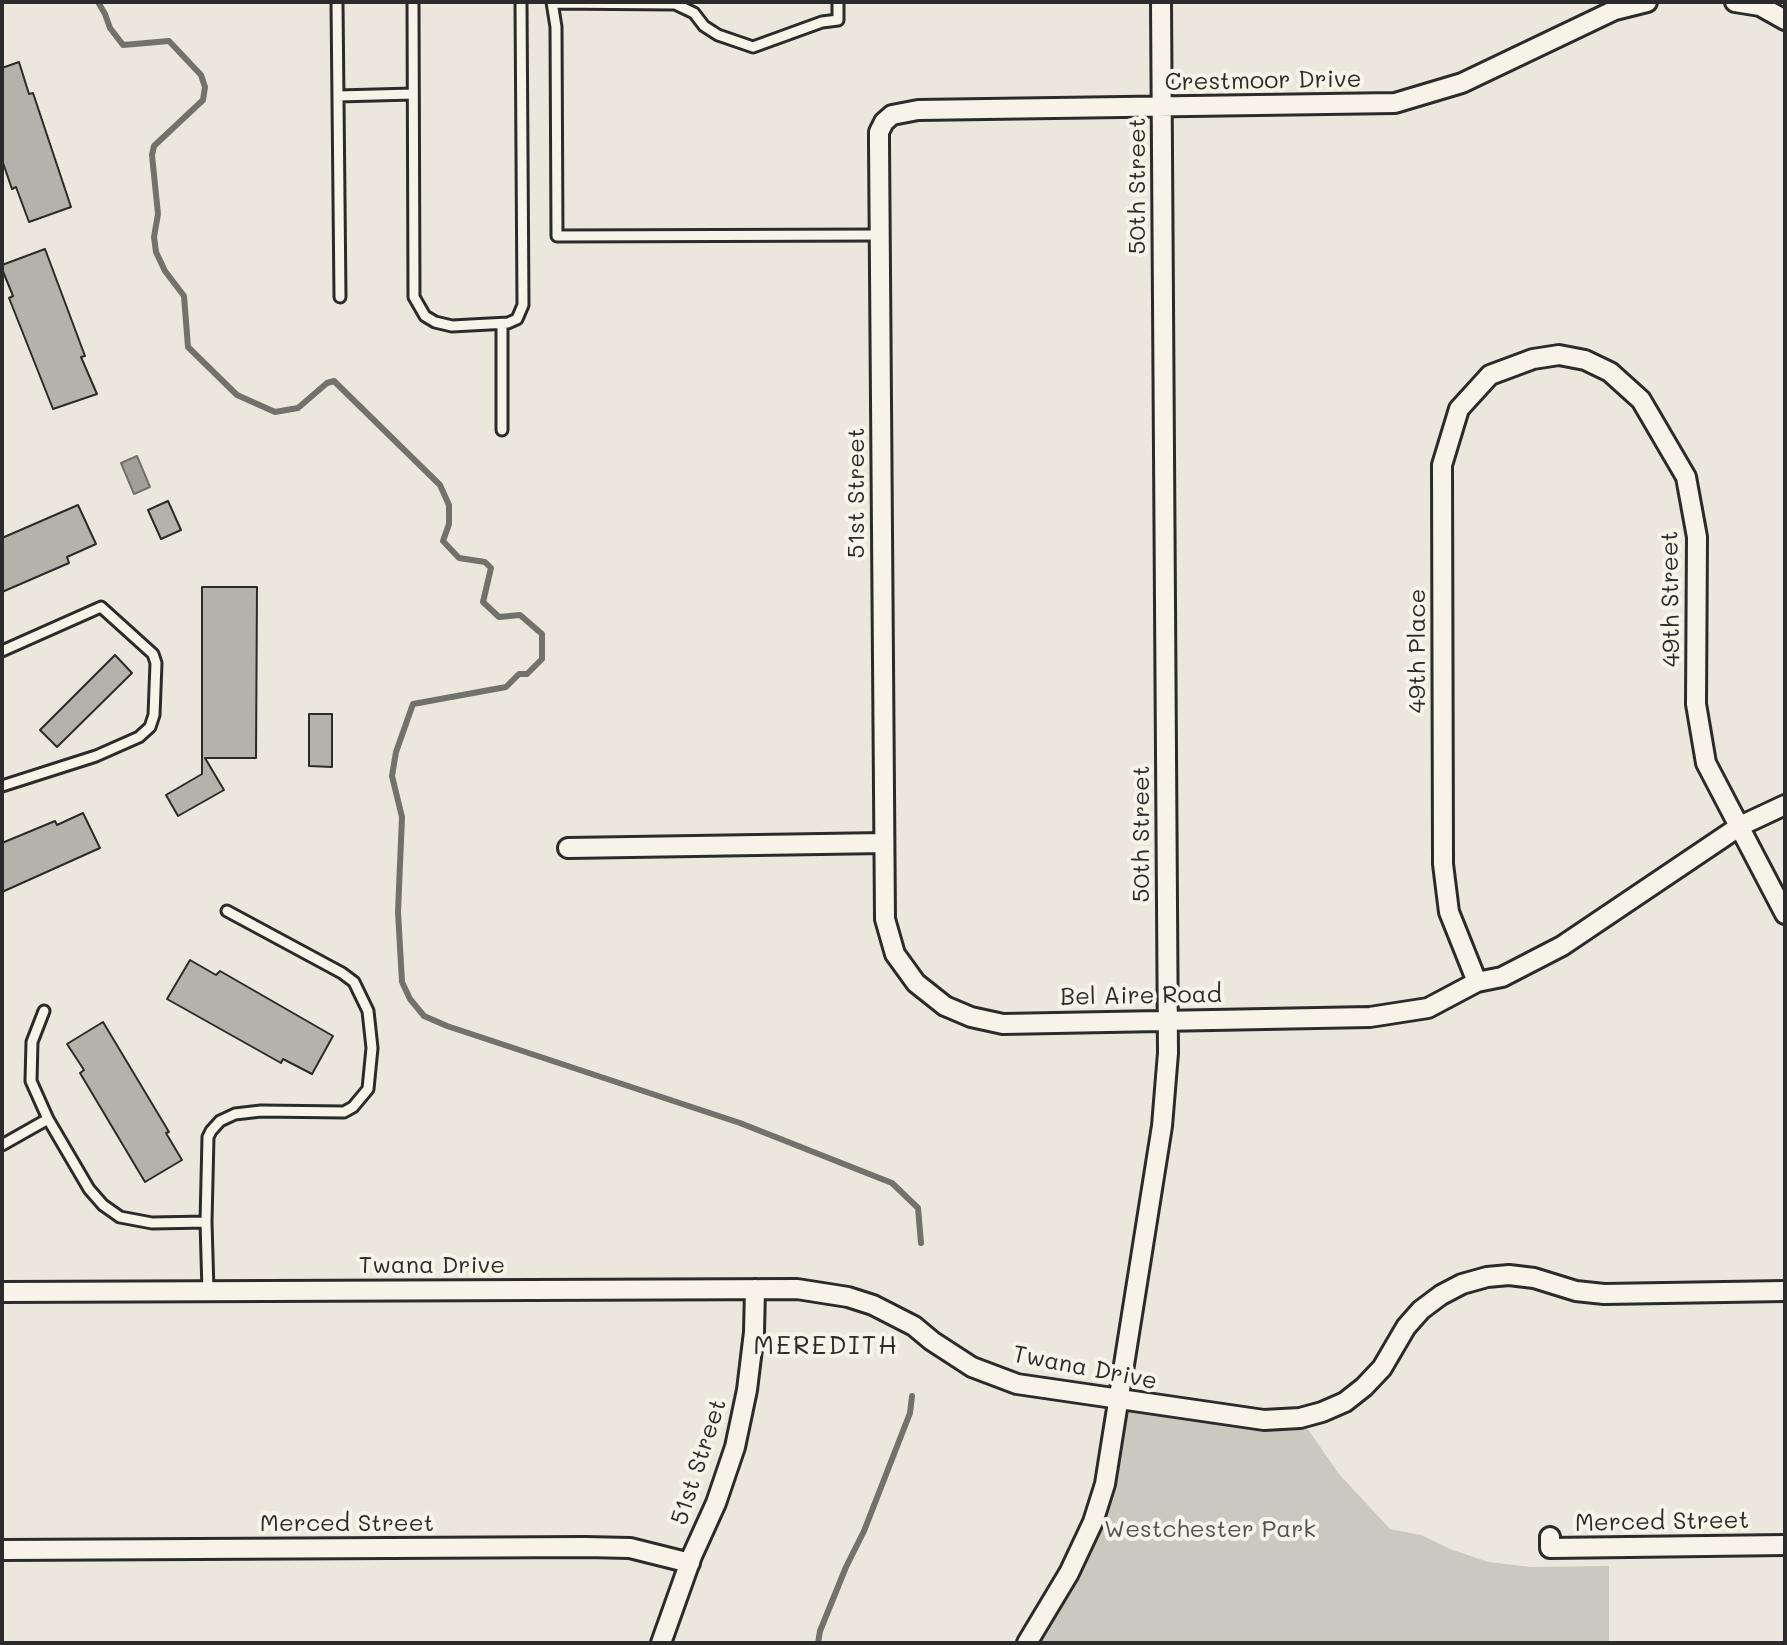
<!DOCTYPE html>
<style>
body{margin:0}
#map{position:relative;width:1787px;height:1645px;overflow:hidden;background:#ebe7dd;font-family:Mali,sans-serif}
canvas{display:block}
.frame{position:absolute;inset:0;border:4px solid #2b2b2b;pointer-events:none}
</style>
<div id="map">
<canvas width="1787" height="1645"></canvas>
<div class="frame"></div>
</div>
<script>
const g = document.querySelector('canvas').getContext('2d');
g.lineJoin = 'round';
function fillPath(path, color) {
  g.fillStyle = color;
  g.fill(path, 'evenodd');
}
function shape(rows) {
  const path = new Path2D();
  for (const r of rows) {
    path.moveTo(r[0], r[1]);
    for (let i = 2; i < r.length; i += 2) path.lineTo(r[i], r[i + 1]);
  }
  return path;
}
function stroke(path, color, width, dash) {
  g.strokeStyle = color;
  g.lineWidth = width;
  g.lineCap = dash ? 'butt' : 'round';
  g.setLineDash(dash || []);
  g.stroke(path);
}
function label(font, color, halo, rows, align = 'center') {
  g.font = font + ' Mali,sans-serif';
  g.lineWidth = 8;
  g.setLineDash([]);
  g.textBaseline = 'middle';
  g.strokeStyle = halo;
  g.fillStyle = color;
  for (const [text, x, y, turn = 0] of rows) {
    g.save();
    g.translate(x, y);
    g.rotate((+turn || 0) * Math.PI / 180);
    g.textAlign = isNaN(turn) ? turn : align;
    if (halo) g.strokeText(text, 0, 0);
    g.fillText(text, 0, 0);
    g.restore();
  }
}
const green = shape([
 [1120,1401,1300,1418,1339,1474,1390,1529,1421,1535,1450,1549,1488,1562,1531,1567,1609,1566,1609,1643,1027,1643,1093,1522]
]);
const water = shape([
 [137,456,150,487,134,494,121,463,137,456]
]);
const stream = shape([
 [98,2,105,14,110,28,123,45,169,41,201,75,205,87,203,100,154,146,152,155,158,214,154,237,156,252,165,271,184,296,188,347,237,395,275,412,298,408,327,383,334,381,440,485,449,505,449,524,443,541,459,558,485,562,491,568,483,602,499,617,520,615,542,634,542,659,527,674,519,674,506,687,413,704,396,752,392,776,402,817,398,912,402,982,410,999,424,1016,447,1026,740,1123,892,1183,918,1208,921,1243],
 [818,1643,820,1631,846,1567,864,1531,910,1413,912,1396]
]);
const building = shape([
 [19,62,29,94,33,93,71,207,29,222,16,187,12,189,2,160,2,68,19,62],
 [45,249,85,356,81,357,97,394,53,409,9,298,13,296,2,269,2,265,45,249],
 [168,501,181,530,161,539,148,510,168,501],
 [78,505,96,544,67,557,69,563,2,592,2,538,78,505],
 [202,587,257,587,256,758,205,758,224,790,178,816,166,795,202,774,202,587],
 [115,655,132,673,57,747,40,730,115,655],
 [309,714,332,714,332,767,309,766,309,714],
 [83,813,100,848,2,892,2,843,55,821,57,825,83,813],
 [190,960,216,975,220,971,333,1036,312,1074,283,1059,281,1063,167,999,190,960],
 [103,1022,169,1132,166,1133,182,1160,145,1182,80,1073,84,1070,67,1044,103,1022]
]);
const service = shape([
 [337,2,340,297],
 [413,2,414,297,425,316,435,322,452,326,508,323,517,319,523,305,521,2],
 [552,2,556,27,557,236,880,235],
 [552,3,675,4,694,13,704,26,718,35,753,47,822,22,838,20,838,2],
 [338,96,413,94],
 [502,324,502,430],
 [2,651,101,607,153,654,156,663,154,715,150,727,139,737,96,756,2,786],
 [44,1011,32,1042,31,1081,48,1119,89,1189,103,1205,120,1217,152,1223,206,1222],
 [2,1145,48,1119],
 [208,1291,206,1222,208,1137,211,1131,220,1121,235,1114,261,1111,344,1112,353,1107,368,1089,372,1048,368,1011,354,982,342,973,227,911]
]);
const minor = shape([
 [1647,2,1615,10,1462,83,1395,103,918,110,892,115,884,122,879,132,879,142,885,919,895,954,916,983,945,1006,971,1017,1003,1024,1370,1017,1428,1008,1477,982,1502,977,1562,946,1740,826,1785,805],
 [1735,2,1760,6,1785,20],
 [568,848,884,843],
 [1477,982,1449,912,1443,864,1442,465,1459,409,1490,375,1533,359,1559,355,1585,360,1610,372,1641,400,1686,477,1697,537,1696,704,1706,763,1785,914],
 [2,1292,797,1289,848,1297,873,1305,914,1326,932,1341,972,1367,1017,1384,1264,1420,1300,1418,1322,1412,1345,1402,1364,1387,1382,1368,1406,1327,1421,1310,1441,1295,1462,1284,1487,1277,1509,1275,1534,1278,1576,1291,1604,1294,1785,1291],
 [1550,1537,1550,1548,1785,1545],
 [2,1550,585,1547,630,1548,690,1563],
 [661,1643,692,1556,716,1503,735,1447,747,1390,754,1332,755,1289],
 [1027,1643,1069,1573,1093,1522,1105,1484,1162,1126,1168,1053,1161,2]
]);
const streetNames = [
 ["Crestmoor Drive",1263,81,-1],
 ["50th Street",1138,186,-90],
 ["51st Street",857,493,-90],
 ["49th Street",1671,599,-91],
 ["49th Place",1418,651,-90],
 ["50th Street",1142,834,-90],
 ["Bel Aire Road",1141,996,-1],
 ["Twana Drive",432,1266],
 ["Twana Drive",1085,1368,11],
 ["51st Street",699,1462,-72],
 ["Merced Street",1662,1522,-1],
 ["Merced Street",347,1524]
];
const parkNames = [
 ["Westchester Park",1210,1530]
];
const neighbourhoodNames = [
 ["MEREDITH",826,1346]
];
fillPath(green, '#cbc8bf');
fillPath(water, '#a29f98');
stroke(water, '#72716c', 2);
stroke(stream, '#72716c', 6);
fillPath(building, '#b5b2ab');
stroke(building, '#2b2b2b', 2);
stroke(service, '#2b2b2b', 15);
stroke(minor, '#2b2b2b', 24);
stroke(service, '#f7f3e8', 9);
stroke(minor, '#f7f3e8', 18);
label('24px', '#2b2b2b', '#f7f3e8', streetNames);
label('24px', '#535250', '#f7f3e8', parkNames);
g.letterSpacing = '2px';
label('26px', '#2b2b2b', '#f7f3e8', neighbourhoodNames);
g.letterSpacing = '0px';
</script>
